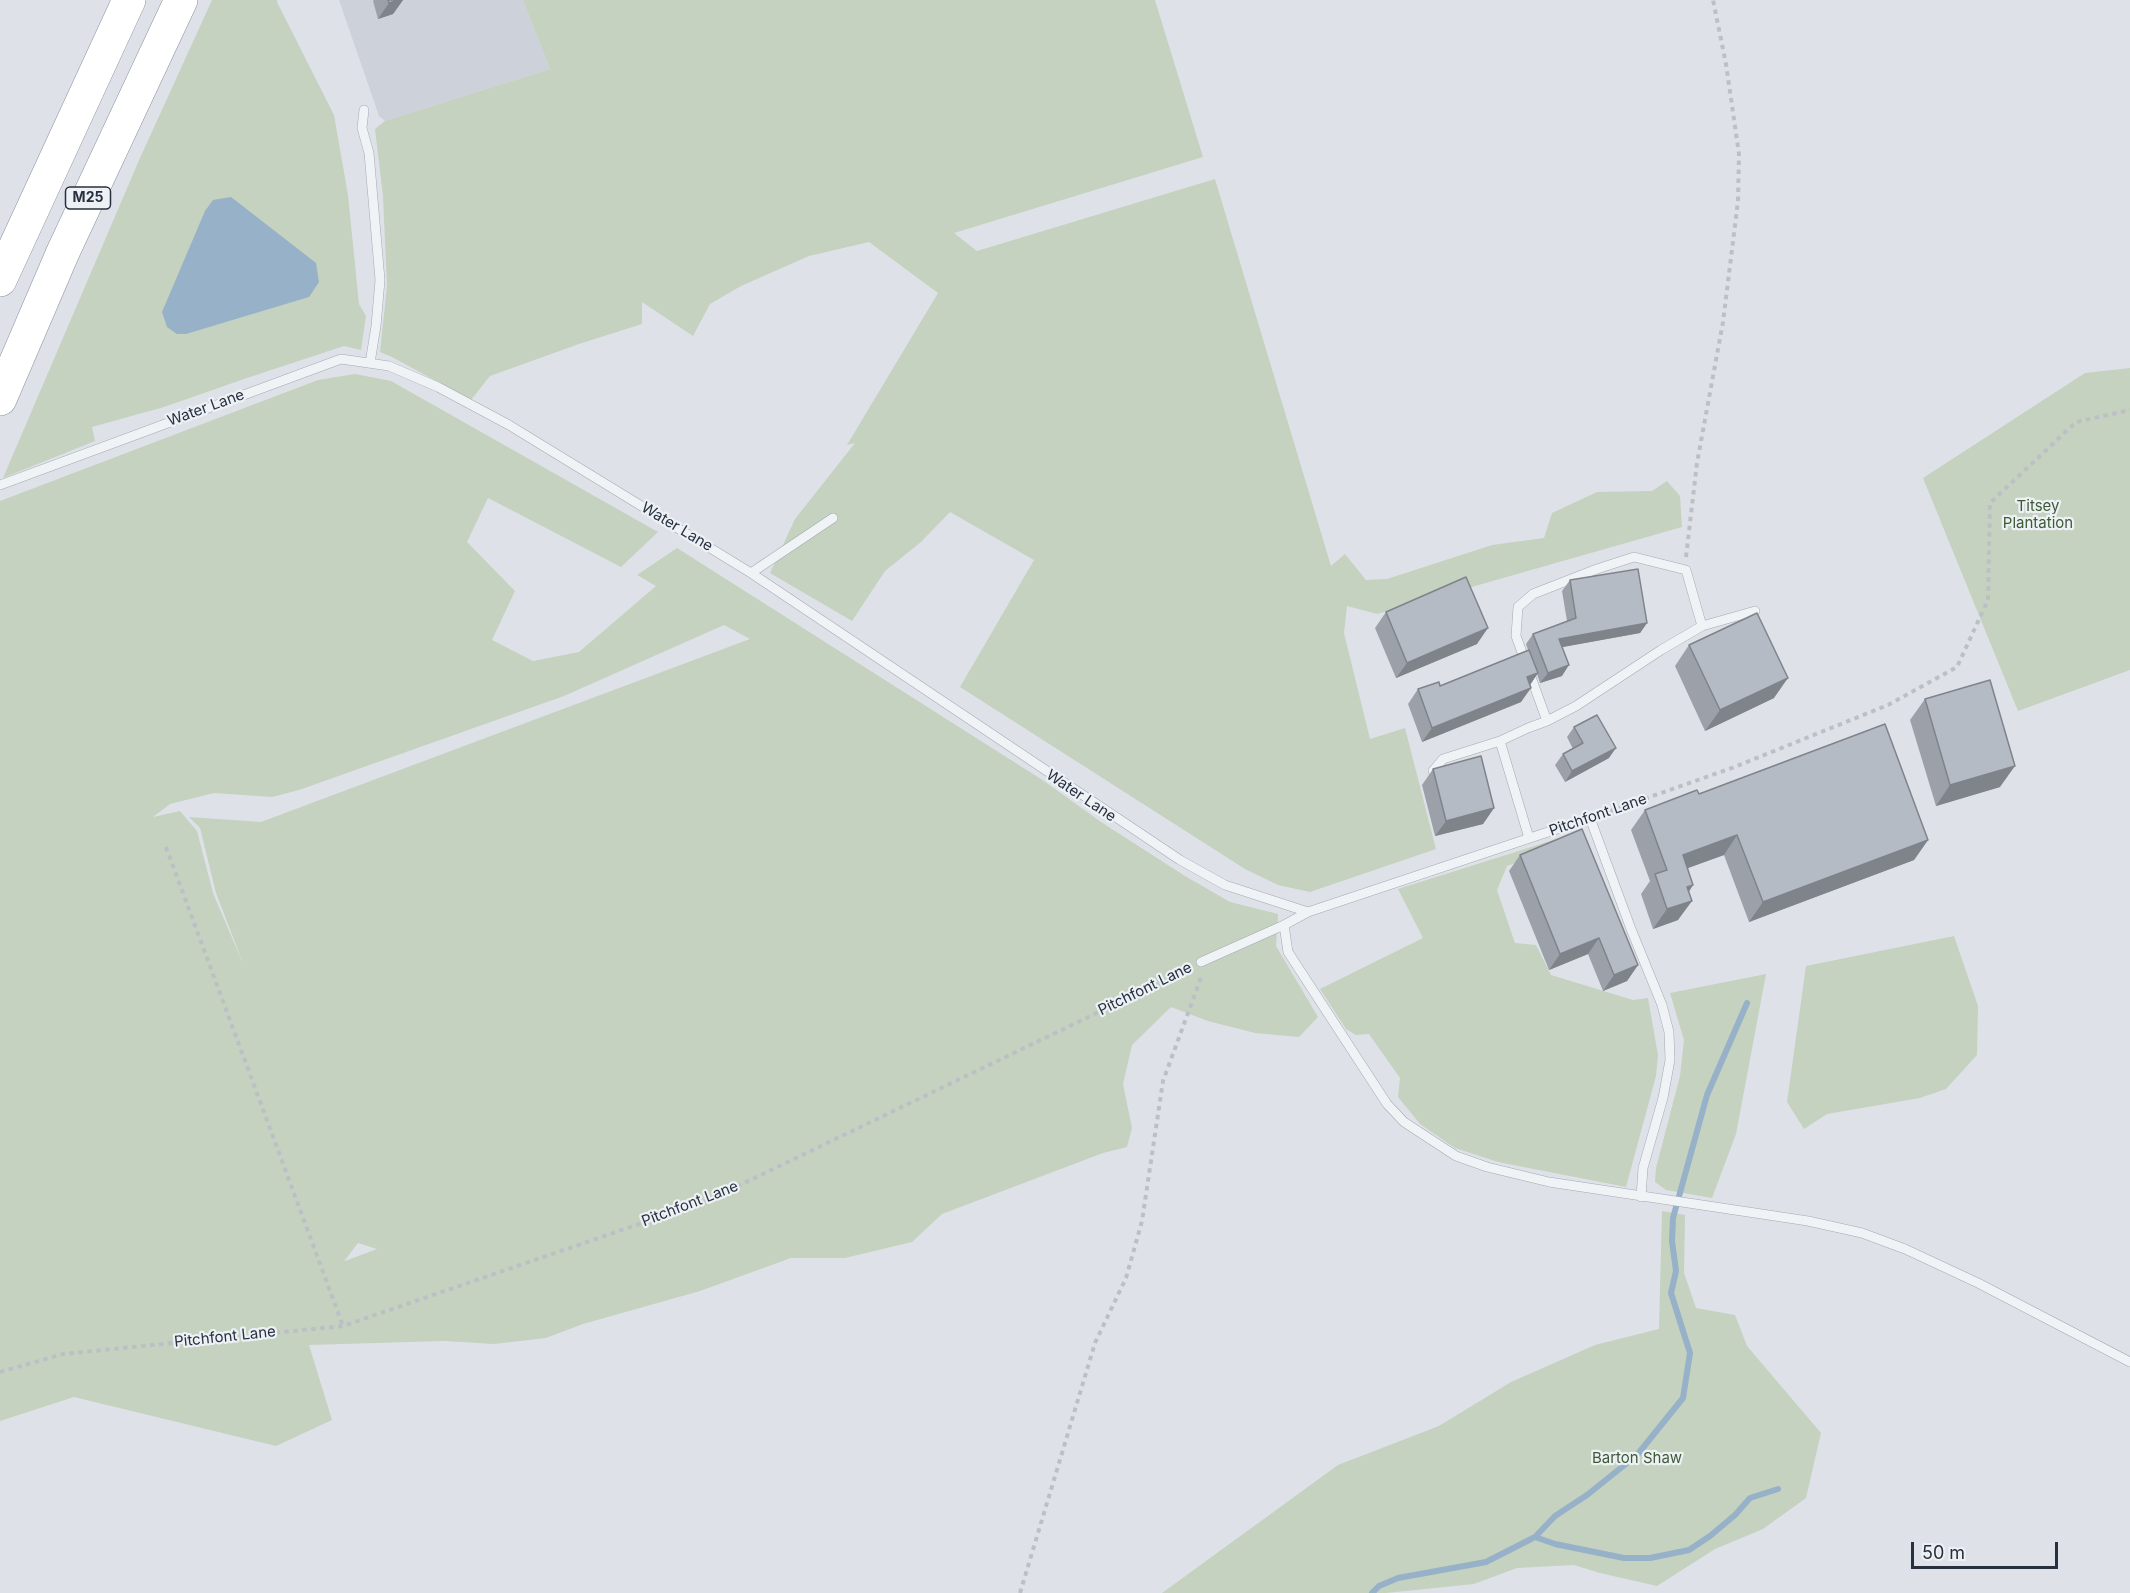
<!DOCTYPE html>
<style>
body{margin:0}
#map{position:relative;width:2130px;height:1593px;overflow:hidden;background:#dee2e8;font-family:Inter,sans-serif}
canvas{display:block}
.scale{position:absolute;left:1911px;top:1542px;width:147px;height:27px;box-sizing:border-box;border:3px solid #27303f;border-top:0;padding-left:8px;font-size:18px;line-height:21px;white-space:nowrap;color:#27303f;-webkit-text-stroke:4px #edf1f5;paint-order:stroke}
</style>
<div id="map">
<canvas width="2130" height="1593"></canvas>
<div class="scale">50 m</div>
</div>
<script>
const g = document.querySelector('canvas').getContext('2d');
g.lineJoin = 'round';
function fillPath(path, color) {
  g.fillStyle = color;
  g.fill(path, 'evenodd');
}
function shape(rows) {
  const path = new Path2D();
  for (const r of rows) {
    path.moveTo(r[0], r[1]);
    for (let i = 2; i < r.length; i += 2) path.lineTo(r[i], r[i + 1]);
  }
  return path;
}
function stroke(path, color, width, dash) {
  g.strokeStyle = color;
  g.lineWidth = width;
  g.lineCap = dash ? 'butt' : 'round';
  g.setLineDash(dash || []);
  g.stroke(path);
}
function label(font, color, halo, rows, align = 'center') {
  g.font = font + ' Inter,sans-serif';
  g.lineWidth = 4.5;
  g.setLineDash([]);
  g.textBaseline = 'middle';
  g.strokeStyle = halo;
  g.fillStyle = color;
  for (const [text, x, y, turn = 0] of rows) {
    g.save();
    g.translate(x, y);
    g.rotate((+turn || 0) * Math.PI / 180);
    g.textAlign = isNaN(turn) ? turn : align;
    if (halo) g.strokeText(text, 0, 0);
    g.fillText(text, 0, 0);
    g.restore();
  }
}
const built = shape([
 [339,0,523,0,550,69,385,121,379,116]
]);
const green = shape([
 [212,0,277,0,277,2,334,115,348,195,359,304,366,316,361,350,344,346,247,378,164,407,92,427,95,441,3,478,140,158],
 [523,0,1155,0,1203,157,954,233,977,251,1215,179,1331,566,1345,554,1366,580,1387,579,1492,545,1544,538,1552,513,1597,492,1652,491,1667,481,1680,496,1682,527,1377,614,1347,606,1344,633,1370,739,1405,728,1436,849,1310,892,1278,885,1245,869,960,687,1034,560,950,512,921,542,885,571,852,621,770,573,795,519,855,443,847,445,938,293,869,242,809,256,741,286,710,304,693,336,642,302,642,324,579,344,490,376,471,400,392,357,380,352,387,286,383,196,375,129,385,121,550,69],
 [2130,368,2130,670,2018,711,1923,478,2085,373],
 [355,374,391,381,658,532,621,567,488,498,467,542,515,591,492,640,533,661,579,652,656,586,637,575,677,548,1044,781,1101,822,1185,876,1230,902,1278,914,1276,946,1318,1017,1299,1037,1255,1033,1208,1021,1171,1007,1132,1045,1123,1084,1132,1128,1127,1147,1103,1153,942,1214,912,1242,845,1258,791,1258,700,1291,583,1324,546,1338,494,1344,444,1341,309,1345,332,1420,276,1446,74,1397,0,1421,0,501,318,380],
 [724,625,750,639,261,822,189,817,200,828,216,893,244,966,213,893,197,831,180,811,153,817,170,804,214,793,272,797,299,790,564,696],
 [358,1243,377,1249,345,1261,345,1260],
 [1566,836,1573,844,1507,866,1497,890,1515,943,1536,945,1551,975,1633,1000,1648,998,1658,1055,1656,1076,1626,1187,1498,1162,1455,1148,1420,1124,1398,1097,1400,1078,1369,1034,1356,1035,1346,1029,1320,989,1423,938,1398,889],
 [1954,936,1978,1006,1977,1055,1946,1089,1920,1098,1827,1114,1804,1129,1787,1102,1806,966],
 [1766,974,1736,1134,1712,1198,1666,1190,1655,1182,1656,1168,1680,1076,1684,1040,1670,993],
 [1662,1211,1685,1215,1684,1273,1696,1308,1735,1315,1747,1346,1821,1433,1806,1498,1763,1529,1715,1549,1657,1586,1600,1573,1574,1565,1517,1568,1474,1584,1386,1593,1162,1593,1338,1465,1439,1426,1511,1382,1595,1345,1659,1329]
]);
const water = shape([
 [231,197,316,263,319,282,309,297,186,334,177,334,167,327,162,312,205,211,213,200]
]);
const stream = shape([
 [1535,1537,1555,1544,1624,1558,1650,1558,1689,1550,1710,1536,1735,1515,1750,1498,1778,1489],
 [1372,1593,1379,1586,1398,1578,1486,1562,1535,1537,1555,1516,1587,1495,1637,1455,1683,1398,1690,1353,1671,1293,1676,1271,1672,1241,1673,1218,1707,1095,1747,1003]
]);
const path = shape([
 [1686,557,1697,463,1723,322,1738,201,1739,154,1726,64,1713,0],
 [1602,814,1732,768,1888,705,1957,667,1988,600,1990,503,2076,422,2130,410],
 [166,847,343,1326],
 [0,1372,63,1354,343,1326,709,1200,1190,968],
 [1020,1593,1095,1343,1126,1278,1142,1221,1163,1081,1202,975]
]);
const service = shape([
 [364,110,362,128,369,153,380,280,376,326,370,363],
 [0,485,341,359,389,366,438,387,509,425,751,573,1180,860,1225,885,1308,912],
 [751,573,833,518],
 [1547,721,1516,636,1518,607,1533,594,1597,569,1634,557,1686,570,1702,626],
 [1500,741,1529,838],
 [1433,771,1443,759,1500,741,1528,728,1547,721,1576,706,1661,650,1702,626,1755,611],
 [1284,925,1288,952,1387,1104,1404,1122,1456,1156,1487,1167,1549,1182,1808,1221,1862,1233,1905,1249,1978,1283,2130,1362],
 [1201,962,1284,925,1308,912,1590,818,1631,929,1662,1005,1669,1032,1670,1060,1663,1098,1643,1168,1641,1197]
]);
const motorway = shape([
 [0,280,129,0],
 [0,399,63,252,181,0]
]);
const wall = shape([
 [374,0,403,0,393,14,378,19,373,1],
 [1570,580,1647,623,1640,633,1562,647,1562,676,1540,683,1537,674,1530,685,1521,702,1422,742,1408,704,1418,689,1440,686,1528,650,1526,644,1533,634,1567,621,1562,591],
 [1386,612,1477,644,1396,678,1375,628],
 [1689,645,1774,698,1705,731,1675,666],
 [1925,699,2000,787,1936,806,1910,720],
 [1574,727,1609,758,1565,782,1555,765,1563,754,1573,749,1567,737],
 [1433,769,1494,808,1483,824,1435,836,1422,785],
 [1699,794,1928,840,1914,860,1749,922,1724,855,1687,868,1693,885,1689,892,1678,920,1653,929,1641,894,1650,881,1631,830,1645,810],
 [1520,855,1638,965,1627,981,1603,991,1588,954,1549,970,1509,871]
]);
const shadedWall = shape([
 [399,0,403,0,393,14,378,19,389,3],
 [1647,623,1640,633,1552,649,1559,639],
 [1488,628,1477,644,1396,678,1407,663],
 [1569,665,1562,676,1540,683,1548,673],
 [1538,673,1528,688,1527,677],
 [1788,678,1774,698,1705,731,1720,710],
 [1531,688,1521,702,1422,742,1432,728],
 [1616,748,1609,758,1565,782,1572,771],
 [2015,766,2000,787,1936,806,1950,785],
 [1494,808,1483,824,1435,836,1446,821],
 [1737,835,1724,855,1669,875,1683,855],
 [1928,840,1914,860,1749,922,1763,902],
 [1693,885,1679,905,1692,901,1678,920,1653,929,1667,909,1687,887],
 [1599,938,1588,954,1549,970,1560,954],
 [1638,965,1627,981,1603,991,1614,975]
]);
const building = shape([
 [388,0,399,0,389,3,388,0],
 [1638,569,1647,623,1559,639,1569,665,1548,673,1533,634,1576,618,1570,580,1638,569],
 [1466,577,1488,628,1407,663,1386,612,1466,577],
 [1757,613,1788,678,1720,710,1689,645,1757,613],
 [1529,650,1538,673,1527,677,1531,688,1432,728,1418,689,1439,682,1440,686,1529,650],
 [1990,680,2015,766,1950,785,1925,699,1990,680],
 [1597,715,1616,748,1572,771,1563,754,1583,743,1574,727,1597,715],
 [1885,724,1928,840,1763,902,1737,835,1683,855,1693,885,1687,887,1692,901,1667,909,1655,874,1667,870,1645,810,1697,790,1699,794,1885,724],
 [1481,756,1494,808,1446,821,1433,769,1481,756],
 [1582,829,1638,965,1614,975,1599,938,1560,954,1520,855,1582,829]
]);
const shields = [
 [88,198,45]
];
const shieldNames = [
 ["M25",88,198]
];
const streetNames = [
 ["Water Lane",206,408,-20],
 ["Water Lane",677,527,31],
 ["Water Lane",1081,796,34],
 ["Pitchfont Lane",1598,815,-19],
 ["Pitchfont Lane",1145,989,-26],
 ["Pitchfont Lane",690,1204,-21],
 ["Pitchfont Lane",225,1337,-6]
];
const parkNames = [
 ["Titsey",2038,506],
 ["Plantation",2038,523],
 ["Barton Shaw",1637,1458]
];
fillPath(built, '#ccd1da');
fillPath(green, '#c4d2bf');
fillPath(water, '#97b1c9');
stroke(stream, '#97b1c9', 6);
stroke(service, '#a3a9b2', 10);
stroke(motorway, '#85909f', 34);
stroke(path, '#bcc0c6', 4, [4.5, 4.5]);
stroke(service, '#f0f3f6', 9);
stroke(motorway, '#fff', 33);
fillPath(wall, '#9ca1a9');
fillPath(shadedWall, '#7f838a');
fillPath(building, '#b5bbc5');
stroke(building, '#7f838a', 1.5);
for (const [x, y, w] of shields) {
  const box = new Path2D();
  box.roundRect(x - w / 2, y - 11, w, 22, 4.5);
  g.fillStyle = '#edf1f5';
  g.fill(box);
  stroke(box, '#27303f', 1.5);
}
label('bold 14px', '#27303f', null, shieldNames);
label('15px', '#27303f', '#edf1f5', streetNames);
label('15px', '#3c5b34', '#edf1f5', parkNames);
</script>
